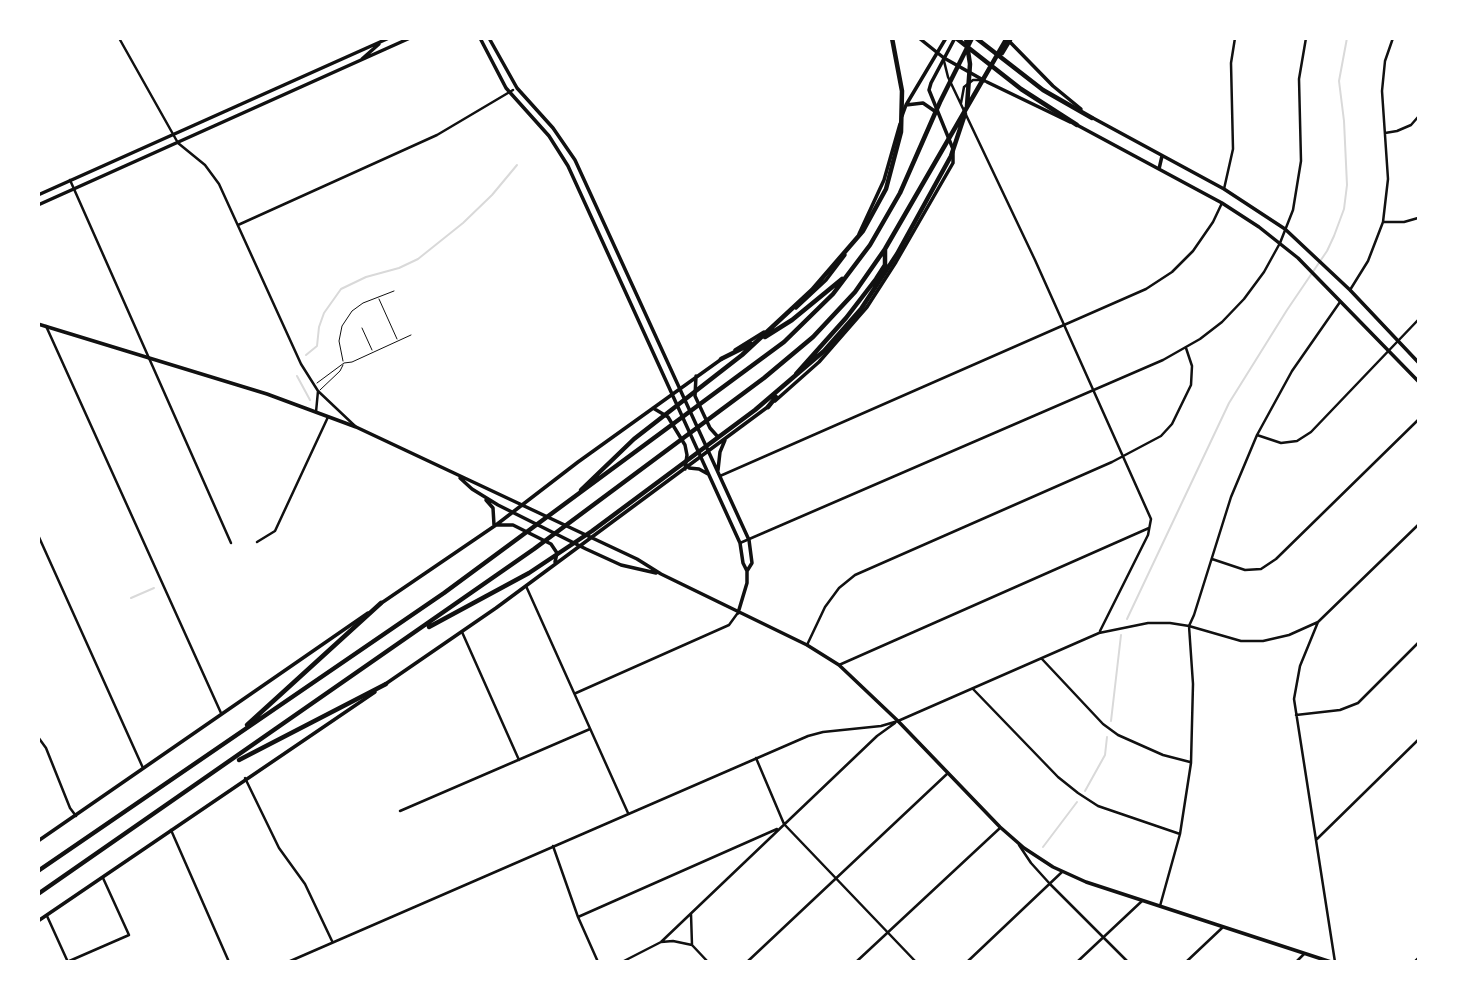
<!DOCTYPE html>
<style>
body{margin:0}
#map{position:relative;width:1457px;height:1000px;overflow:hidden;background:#fff;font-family:"Fira Sans",sans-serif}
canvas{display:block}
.frame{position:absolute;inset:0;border:40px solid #fff;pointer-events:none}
</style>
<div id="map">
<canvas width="1457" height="1000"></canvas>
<div class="frame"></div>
</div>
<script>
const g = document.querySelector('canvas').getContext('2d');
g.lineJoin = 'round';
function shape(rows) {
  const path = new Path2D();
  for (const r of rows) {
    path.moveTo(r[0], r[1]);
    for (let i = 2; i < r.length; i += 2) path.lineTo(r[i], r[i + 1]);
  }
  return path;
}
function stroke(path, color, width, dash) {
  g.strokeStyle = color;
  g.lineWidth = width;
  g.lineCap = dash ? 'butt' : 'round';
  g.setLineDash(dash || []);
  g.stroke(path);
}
const stream = shape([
 [306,355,317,346,319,327,324,313,341,289,366,277,399,268,418,259,463,223,492,195,517,165],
 [297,376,310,400],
 [131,598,154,588],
 [1127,619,1229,403,1287,310,1327,251,1334,236,1344,209,1347,185,1344,121,1339,81,1347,38],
 [1111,721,1121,635],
 [1085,791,1105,755,1107,737],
 [1043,847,1077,802]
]);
const service = shape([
 [379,299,397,339],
 [362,328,372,350],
 [343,361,339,341,342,326,352,311,363,303,394,291],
 [317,383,344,363,352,362,411,335],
 [320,390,340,371,343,365]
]);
const minor = shape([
 [119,38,178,143,205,165,219,184,301,364,318,391,355,426],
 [944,61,948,77,1035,260,1151,519,1148,535,1100,631],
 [961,103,964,87,973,80,981,80],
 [1385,133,1397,131,1411,125,1418,117],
 [70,180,231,543],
 [1224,189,1233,149,1231,63,1235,38],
 [1383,222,1404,222,1418,218],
 [238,225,437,135,513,90],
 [1350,290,1368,261,1383,222,1388,179,1382,91,1385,61,1393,38],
 [46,326,221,713],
 [316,412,318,391],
 [1257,435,1281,443,1297,441,1311,432,1418,320],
 [720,476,1146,289,1172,272,1193,251,1213,222,1222,203],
 [38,535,143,768],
 [257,542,275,531,328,417],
 [740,543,1163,360,1200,339,1222,322,1244,299,1264,272,1280,243,1293,210,1301,161,1299,79,1306,38],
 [1212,559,1245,570,1261,569,1276,559,1418,420],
 [526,586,628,813],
 [462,632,519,760],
 [807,645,825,607,839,588,855,575,1112,462,1161,436,1172,424,1191,385,1192,366,1186,348],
 [1042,659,1103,724,1118,735,1163,755,1190,762],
 [839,665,1149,528],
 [973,689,1058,777,1078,793,1098,806,1180,834],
 [576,693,729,625,737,614],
 [1296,715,1340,710,1358,703,1418,643],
 [38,737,46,748,70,808,76,816],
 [756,758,784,824,916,962],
 [245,778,279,848,305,884,332,941],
 [400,811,590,729],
 [171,830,229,962],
 [1317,839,1418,740],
 [1019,845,1031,863,1050,884,1128,962],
 [553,846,578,917,598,962],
 [1160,906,1180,834,1191,763,1193,684,1189,626,1194,615,1231,497,1257,435,1292,371,1340,302],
 [691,914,692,945],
 [47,916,67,960],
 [578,917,777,829],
 [661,942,673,941,692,945,708,962],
 [67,962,129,935,103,878],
 [288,962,808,736,823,732,881,726,898,721,1099,633,1148,623,1170,623,1189,626,1241,641,1263,641,1289,635,1318,622],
 [622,962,661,942,877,736,895,723],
 [747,962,948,773],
 [856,962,1000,828],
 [967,962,1062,872],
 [1077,962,1142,901],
 [1186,962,1222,928],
 [1296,962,1304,954],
 [1335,962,1294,699,1300,666,1318,622,1418,525]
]);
const secondary = shape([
 [480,38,506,88,549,136,568,166,740,543,743,563,747,571,747,583,738,613],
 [489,38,517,88,553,128,575,160,749,540,752,563,747,571],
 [919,38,944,58,985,81],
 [362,59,379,44],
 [906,105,923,103,936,112],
 [902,116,906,105,946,38],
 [38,195,389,38],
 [38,205,410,38],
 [859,234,884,180,900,124],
 [796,308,826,280,845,255],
 [38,324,267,394,356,427,637,559,661,574,807,645,839,665,898,721,1000,827,1024,848,1053,867,1086,882,1331,962],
 [735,350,764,332],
 [696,376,695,396,710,428,718,437],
 [775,401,819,362,867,307,896,262,953,163,953,149,929,90,931,83,955,38],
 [653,408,668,417,685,445,687,455,685,469],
 [689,468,699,469,708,474],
 [718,470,720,452,725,440],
 [460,478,472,489,498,505,586,549,621,565,656,573],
 [486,500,493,508,494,525],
 [496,525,513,525,551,544,557,553,555,562],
 [380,604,496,525,578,462,723,358],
 [384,685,496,608,769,406],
 [38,841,368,613],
 [38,921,375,692],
 [1415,962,1418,959]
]);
const primary = shape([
 [1008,40,1053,86,1081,109],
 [987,82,1070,122],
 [1093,118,1224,189,1285,229,1350,290,1418,362],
 [1077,125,1222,203,1259,227,1298,258,1418,381],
 [1159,169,1162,156]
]);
const motorway = shape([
 [956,38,1021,89,1077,125],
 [966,38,970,64,967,106],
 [976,38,1043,90,1092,118],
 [1002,53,1011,38],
 [765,337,792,320,842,279],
 [721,359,751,344],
 [796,374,846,318,876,279,885,265,885,250],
 [768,407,776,397],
 [581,490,634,439,742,355,812,290,863,231,886,189,901,132,902,91,892,38],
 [429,627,529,573,592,531,755,410,824,351,861,309,897,254,951,156,965,114],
 [247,725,381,603],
 [239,760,386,684],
 [38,871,444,593,784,342,833,294,870,245,900,193,940,102,972,38],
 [38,894,534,549,764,378,813,337,855,292,885,249,1007,38]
]);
stroke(stream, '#d9d9d9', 2);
stroke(service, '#111', 1);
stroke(minor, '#111', 2.5);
stroke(secondary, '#111', 3.5);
stroke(primary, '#111', 3.5);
stroke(motorway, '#111', 4.5);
</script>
